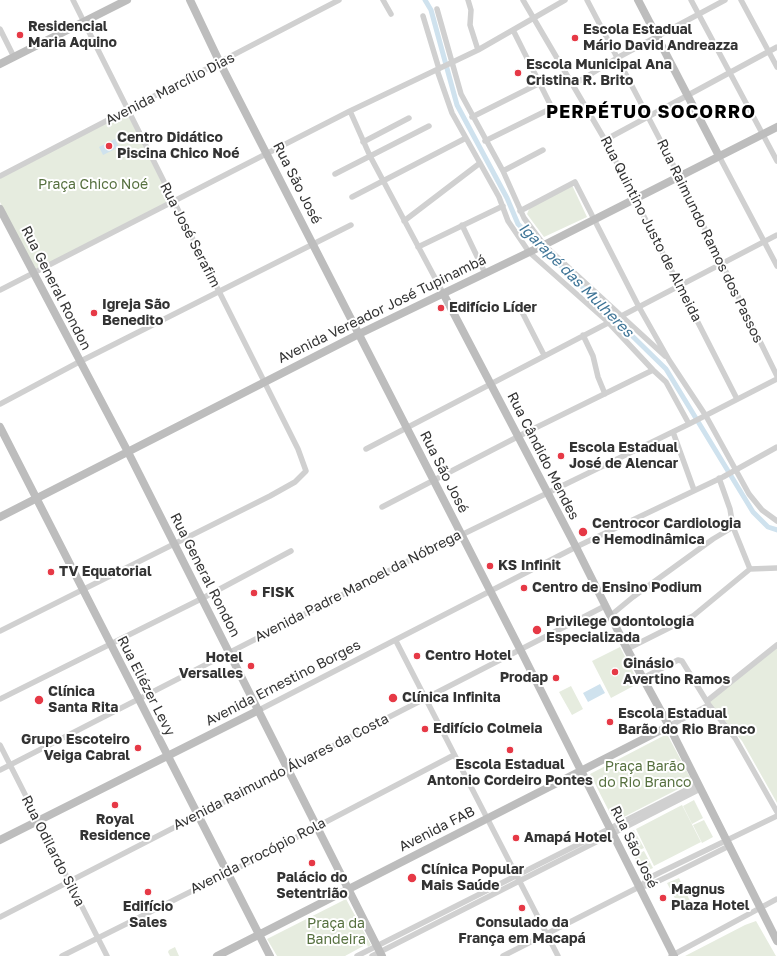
<!DOCTYPE html>
<meta charset="utf-8">
<style>
body{margin:0}
canvas{display:block;background:#fff}
</style>
<canvas width="777" height="956"></canvas>
<script>
const g = document.querySelector('canvas').getContext('2d');
g.lineJoin = 'round';
function fillPath(path, color) {
  g.fillStyle = color;
  g.fill(path, 'evenodd');
}
function shape(rows) {
  const path = new Path2D();
  for (const r of rows) {
    path.moveTo(r[0], r[1]);
    for (let i = 2; i < r.length; i += 2) path.lineTo(r[i], r[i + 1]);
  }
  return path;
}
function stroke(path, color, width, dash) {
  g.strokeStyle = color;
  g.lineWidth = width;
  g.lineCap = dash ? 'butt' : 'round';
  g.setLineDash(dash || []);
  g.stroke(path);
}
function label(font, color, halo, rows, align = 'center') {
  g.font = font + ' "Golos Text",sans-serif';
  g.lineWidth = 4;
  g.setLineDash([]);
  g.textBaseline = 'middle';
  g.strokeStyle = halo;
  g.fillStyle = color;
  for (const [text, x, y, turn = 0] of rows) {
    g.save();
    g.translate(x, y);
    g.rotate((+turn || 0) * Math.PI / 180);
    g.textAlign = isNaN(turn) ? turn : align;
    if (halo) g.strokeText(text, 0, 0);
    g.fillText(text, 0, 0);
    g.restore();
  }
}
const green = shape([
 [128,108,174,202,34,274,0,202,0,175],
 [572,185,587,217,544,237,527,214,530,207],
 [777,642,777,803,742,741,709,702],
 [620,647,639,683,611,698,592,661],
 [571,686,583,709,572,715,559,692],
 [667,734,691,779,690,783,618,820,613,819,590,774],
 [694,800,703,818,692,824,683,806],
 [682,805,701,842,654,866,636,829],
 [704,820,713,837,702,843,693,825],
 [634,830,644,848,633,853,624,836],
 [644,851,653,868,642,873,634,856],
 [679,878,690,901,679,906,667,883],
 [346,899,371,945,368,947,367,944,345,956,277,956,267,939],
 [756,921,776,956,685,956,745,925],
 [175,947,179,956,170,956,168,952,169,950]
]);
const water = shape([
 [115,139,119,147,103,155,99,147],
 [600,684,605,693,588,702,583,693]
]);
const canal = shape([
 [425,0,431,10,457,105,507,198,518,224,666,369,753,512,768,527,777,530]
]);
const street = shape([
 [383,0,391,14],
 [468,0,471,10,470,25,478,50],
 [523,0,605,140,737,399],
 [587,0,679,176,777,376],
 [691,0,777,161],
 [741,0,777,67],
 [437,9,461,94,503,171,524,218,544,245,665,356],
 [423,16,439,69],
 [0,29,14,57],
 [437,70,452,113,499,197,508,221,529,252,608,322,653,370,666,382,689,424],
 [573,85,617,58,725,0],
 [350,111,370,156,443,293],
 [472,117,540,83],
 [605,140,777,47],
 [485,141,552,108,513,30],
 [363,142,409,118],
 [719,156,777,266],
 [503,171,543,150],
 [335,174,429,126],
 [0,176,339,0],
 [352,197,466,138],
 [520,211,575,182,639,307,669,360,706,416,749,494,762,510,777,521],
 [404,221,480,163],
 [462,225,485,273],
 [418,247,503,206],
 [0,290,350,111,478,50,565,0],
 [520,308,544,355],
 [583,335,593,356,598,377,605,394],
 [0,404,79,362,351,225],
 [673,432,694,490],
 [366,449,777,235],
 [719,478,730,509,733,527,750,569],
 [382,507,525,433,653,370],
 [610,616,633,597,713,539,733,527],
 [0,631,270,496,295,482,306,471,298,449,73,0],
 [396,641,558,956],
 [627,649,693,616,750,569,777,568],
 [643,678,678,660,682,661,709,705],
 [0,699,203,598,291,551],
 [707,701,777,645],
 [259,710,576,547,723,477,777,447],
 [669,726,709,705,735,738,777,812],
 [0,745,107,956],
 [0,770,410,560,689,424,777,379],
 [640,887,649,878,661,872,777,816],
 [0,917,605,606],
 [62,956,228,873,454,755],
 [357,956,698,784],
 [372,956,700,789],
 [503,956,639,887,650,885,671,875,729,846],
 [671,956,777,899]
]);
const secondary = shape([
 [190,0,220,63,520,649,674,956],
 [638,0,719,156],
 [0,64,127,0],
 [0,209,128,452,382,956],
 [443,293,576,547,627,649,669,726,777,941],
 [0,427,270,956],
 [0,517,359,334,544,245,777,127],
 [0,840,259,710],
 [217,956,669,726]
]);
const markers = [
 [20,35,4,"#e63946"],
 [575,38,4,"#e63946"],
 [518,73,4,"#e63946"],
 [109,146,4,"#e63946"],
 [441,308,4,"#e63946"],
 [94,313,4,"#e63946"],
 [561,456,4,"#e63946"],
 [583,532,5,"#e63946"],
 [490,566,4,"#e63946"],
 [51,572,4,"#e63946"],
 [524,588,4,"#e63946"],
 [254,593,4,"#e63946"],
 [537,630,5,"#e63946"],
 [417,656,4,"#e63946"],
 [251,666,4,"#e63946"],
 [615,672,4,"#e63946"],
 [556,678,4,"#e63946"],
 [393,698,5,"#e63946"],
 [39,700,5,"#e63946"],
 [610,722,4,"#e63946"],
 [425,729,4,"#e63946"],
 [138,748,4,"#e63946"],
 [510,750,4,"#e63946"],
 [115,805,4,"#e63946"],
 [516,838,4,"#e63946"],
 [312,863,4,"#e63946"],
 [412,878,5,"#e63946"],
 [148,892,4,"#e63946"],
 [663,898,4,"#e63946"],
 [522,908,4,"#e63946"]
];
const poiNames = [
 ["Residencial",28,27],
 ["Maria Aquino",28,43],
 ["Escola Estadual",583,30],
 ["Mário David Andreazza",583,46],
 ["Escola Municipal Ana",526,65],
 ["Cristina R. Brito",526,81],
 ["Centro Didático",117,138],
 ["Piscina Chico Noé",117,154],
 ["Igreja São",102,305],
 ["Benedito",102,321],
 ["Edifício Líder",449,308],
 ["Escola Estadual",569,448],
 ["José de Alencar",569,464],
 ["Centrocor Cardiologia",592,524],
 ["e Hemodinâmica",592,540],
 ["KS Infinit",498,566],
 ["TV Equatorial",59,572],
 ["Centro de Ensino Podium",532,588],
 ["FISK",262,593],
 ["Privilege Odontologia",546,622],
 ["Especializada",546,638],
 ["Centro Hotel",425,656],
 ["Hotel",243,658,"right"],
 ["Versalles",243,674,"right"],
 ["Ginásio",623,664],
 ["Avertino Ramos",623,680],
 ["Prodap",548,678,"right"],
 ["Clínica",48,692],
 ["Santa Rita",48,708],
 ["Clínica Infinita",402,698],
 ["Escola Estadual",618,714],
 ["Barão do Rio Branco",618,730],
 ["Edifício Colmeia",433,729],
 ["Grupo Escoteiro",130,740,"right"],
 ["Veiga Cabral",130,756,"right"],
 ["Escola Estadual",510,765,"center"],
 ["Antonio Cordeiro Pontes",510,781,"center"],
 ["Royal",115,820,"center"],
 ["Residence",115,836,"center"],
 ["Amapá Hotel",524,838],
 ["Clínica Popular",421,870],
 ["Mais Saúde",421,886],
 ["Palácio do",312,878,"center"],
 ["Setentrião",312,894,"center"],
 ["Magnus",671,890],
 ["Plaza Hotel",671,906],
 ["Edifício",148,907,"center"],
 ["Sales",148,923,"center"],
 ["Consulado da",522,923,"center"],
 ["França em Macapá",522,939,"center"]
];
const streetNames = [
 ["Avenida Marcílio Dias",170,89,-27],
 ["Rua São José",297,183,63],
 ["Rua Quintino Justo de Almeida",651,229,63],
 ["Rua José Serafim",190,235,63],
 ["Rua Raimundo Ramos dos Passos",710,241,64],
 ["Rua General Rondon",56,288,63],
 ["Avenida Vereador José Tupinambá",382,309,-26],
 ["Rua Cândido Mendes",543,456,63],
 ["Rua São José",444,472,63],
 ["Rua General Rondon",205,575,63],
 ["Avenida Padre Manoel da Nóbrega",358,586,-27],
 ["Avenida Ernestino Borges",283,683,-27],
 ["Rua Eliézer Levy",146,686,63],
 ["Avenida Raimundo Álvares da Costa",281,772,-27],
 ["Avenida FAB",437,829,-27],
 ["Rua São José",634,847,64],
 ["Rua Odilardo Silva",53,851,63],
 ["Avenida Procópio Rola",258,856,-27]
];
const parkNames = [
 ["Praça Chico Noé",93,185],
 ["Praça Barão",645,767],
 ["do Rio Branco",645,783],
 ["Praça da",336,924],
 ["Bandeira",336,940]
];
const waterNames = [
 ["Igarapé das Mulheres",576,280,45]
];
const districtNames = [
 ["PERPÉTUO SOCORRO",651,112]
];
fillPath(green, '#e6ecdf');
fillPath(water, '#cfe2ee');
stroke(canal, '#cfe2ee', 5);
stroke(street, '#d0d0d0', 5.5);
stroke(secondary, '#bdbdbd', 8);
for (const [x, y, r, color] of markers) {
  const dot = new Path2D();
  dot.arc(x, y, r, 0, 2 * Math.PI);
  g.fillStyle = color;
  g.fill(dot);
  stroke(dot, '#fff', 1.5);
}
label('bold 14px', '#333', '#fff', poiNames, 'left');
label('14px', '#333', '#fff', streetNames);
label('14px', '#56703f', '#fff', parkNames);
label('italic 15px', '#3f7597', '#fff', waterNames);
g.letterSpacing = '1px';
label('bold 18px', '#000', '#fff', districtNames);
g.letterSpacing = '0px';
</script>
